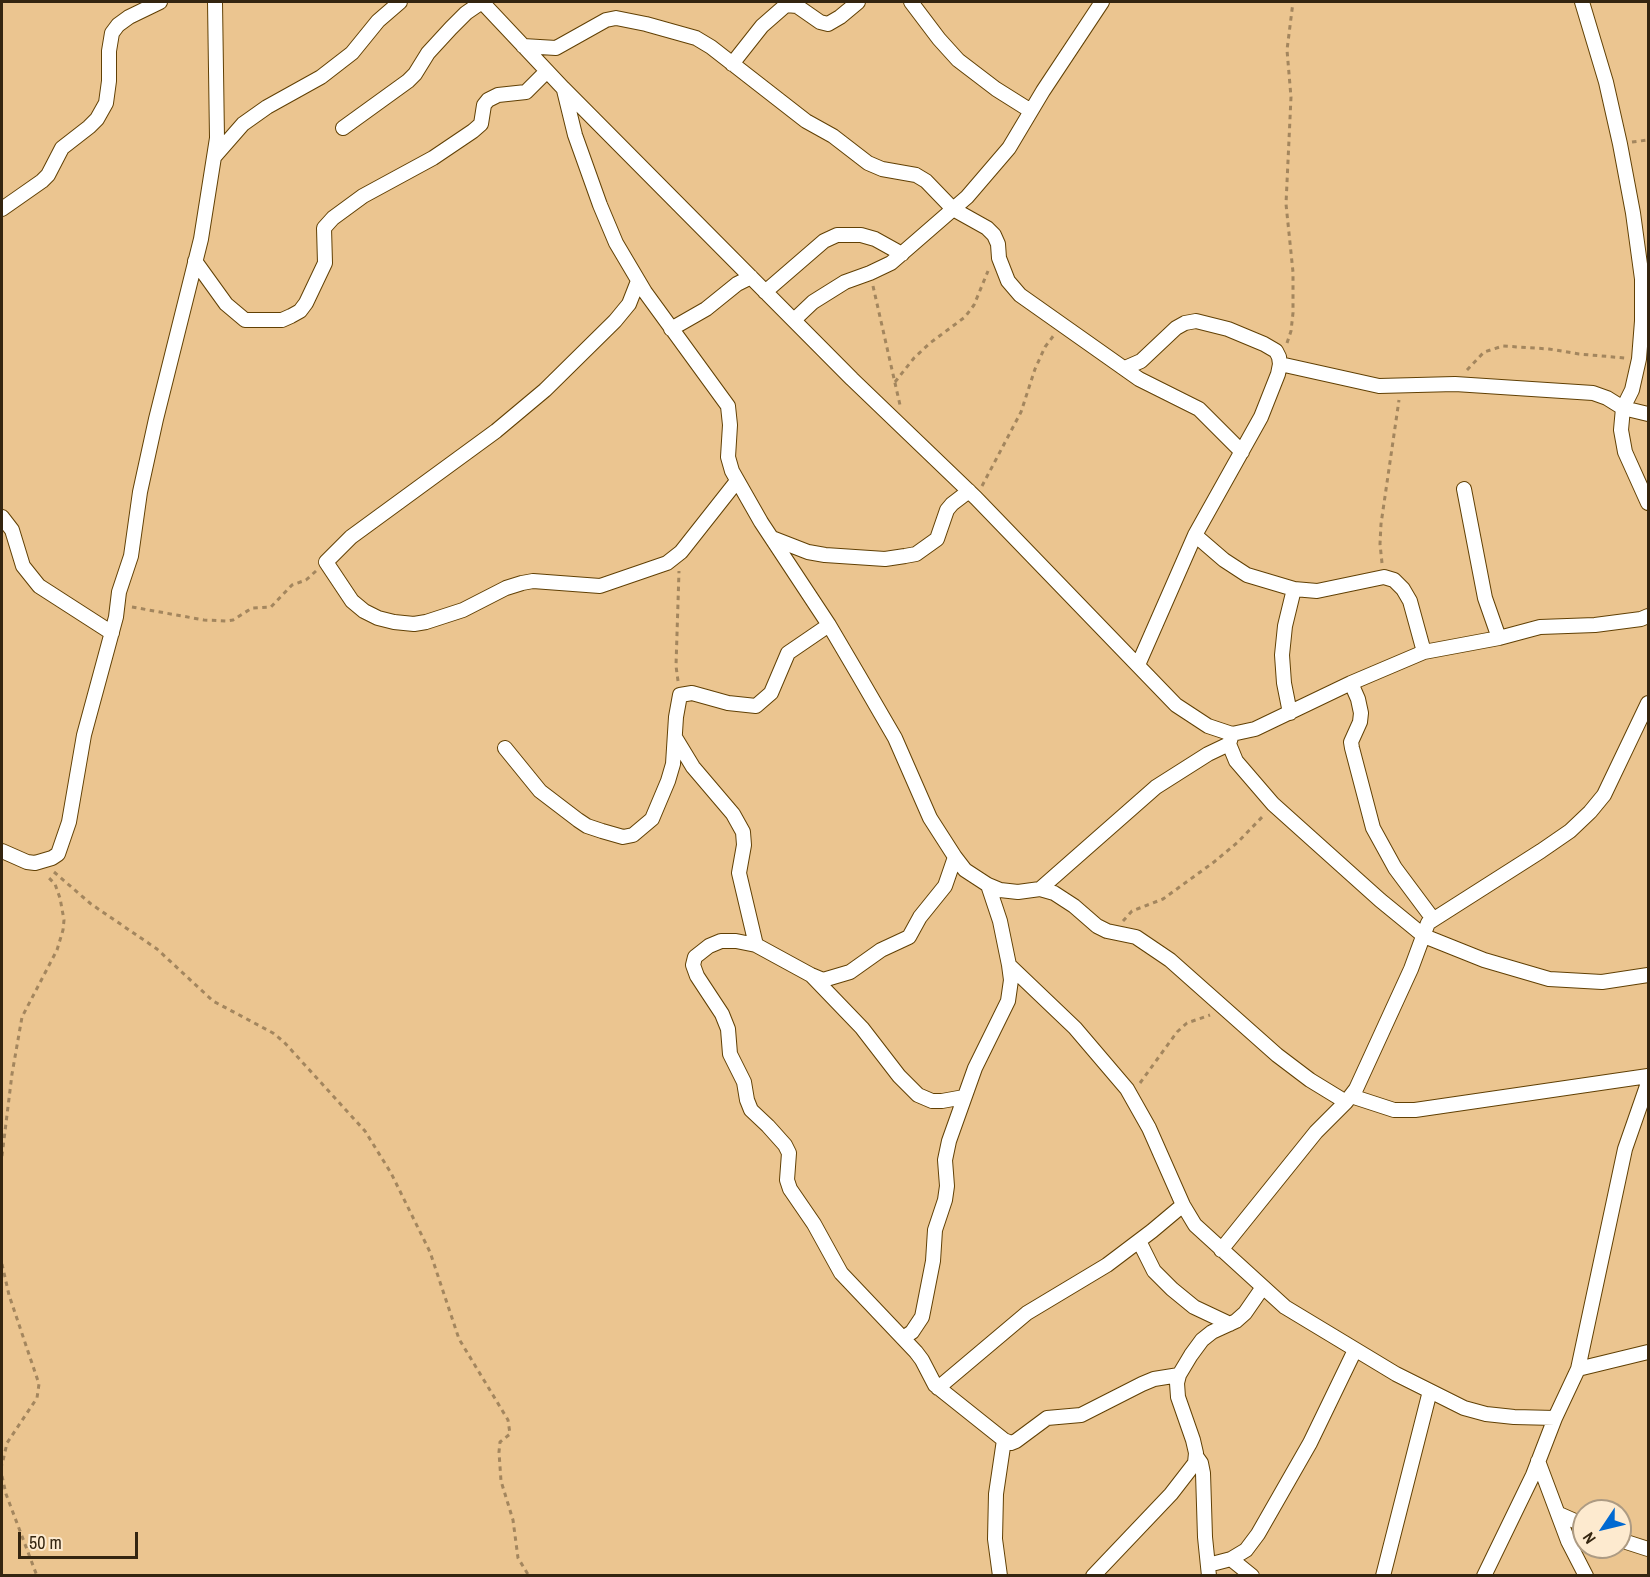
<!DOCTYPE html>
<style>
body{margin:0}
#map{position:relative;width:1650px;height:1577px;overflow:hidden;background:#ebc590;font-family:"Archivo Narrow",sans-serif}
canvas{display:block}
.frame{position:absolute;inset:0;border:3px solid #342510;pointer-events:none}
.north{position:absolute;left:1572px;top:1499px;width:60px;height:60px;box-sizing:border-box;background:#fdeacf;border:2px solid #ad9b83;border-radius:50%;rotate:235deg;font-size:16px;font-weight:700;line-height:24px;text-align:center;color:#342510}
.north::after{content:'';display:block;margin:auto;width:21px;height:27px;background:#0169d1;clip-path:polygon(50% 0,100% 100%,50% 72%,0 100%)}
.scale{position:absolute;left:18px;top:1532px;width:120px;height:27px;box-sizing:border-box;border:3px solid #342510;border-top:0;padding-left:8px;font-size:18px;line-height:21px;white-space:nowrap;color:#342510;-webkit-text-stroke:4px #fdeacf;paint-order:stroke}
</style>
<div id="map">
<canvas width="1650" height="1577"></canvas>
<div class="frame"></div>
<div class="north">N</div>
<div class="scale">50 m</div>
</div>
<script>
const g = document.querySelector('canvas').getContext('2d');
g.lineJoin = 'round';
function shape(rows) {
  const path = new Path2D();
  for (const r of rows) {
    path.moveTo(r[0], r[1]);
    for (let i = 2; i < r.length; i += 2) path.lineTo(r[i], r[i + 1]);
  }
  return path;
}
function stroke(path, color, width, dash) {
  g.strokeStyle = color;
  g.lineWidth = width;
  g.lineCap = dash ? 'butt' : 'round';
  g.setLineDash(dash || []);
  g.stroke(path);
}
const path = shape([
 [1632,142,1648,140],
 [873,286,900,405],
 [1287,343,1291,331,1293,313,1293,272,1286,204,1291,97,1287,50,1293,2],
 [1467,370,1484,352,1503,346,1549,349,1579,354,1625,358],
 [895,382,914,358,930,343,965,317,974,305,988,271],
 [982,486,1021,412,1035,369,1045,347,1054,335],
 [1382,563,1380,544,1381,524,1399,400],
 [132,607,204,620,226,621,233,620,252,608,271,607,292,585,306,580,316,571],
 [678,681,676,666,679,571],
 [54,872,91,904,157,949,213,1001,273,1033,284,1042,365,1131,391,1173,430,1252,459,1339,508,1420,510,1434,500,1442,499,1452,501,1481,513,1520,518,1558,529,1576],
 [1123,921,1132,911,1163,899,1214,862,1238,842,1265,814],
 [1140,1083,1177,1032,1187,1023,1210,1015],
 [2,1156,12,1074,22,1017,57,950,63,930,64,920,60,898,55,884,46,875],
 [2,1264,9,1295,39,1384,37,1398,7,1443,2,1465],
 [2,1476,6,1494,37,1576]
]);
const street = shape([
 [482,2,563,88,852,379,976,498,1176,705,1208,726,1232,734,1255,729,1351,683,1424,652,1499,638,1540,627,1595,625,1641,619,1648,616],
 [911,2,939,39,958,60,996,89,1031,111],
 [1582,2,1606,82,1620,144,1633,213,1642,279,1642,321,1639,359,1632,390,1623,408,1621,430,1625,452,1648,503],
 [523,46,556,48,606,20,616,18,646,24,696,38,711,47,806,121,833,136,868,163,882,169,916,175,926,181,953,209,987,228,994,235,998,244,999,258,1008,281,1020,295,1139,379,1199,409,1242,452],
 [732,64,762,26,786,5,797,6,820,22,828,24,840,17,858,2],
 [564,90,575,135,600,205,616,243,645,292,728,406,730,425,728,457,732,471,761,522,829,625,859,676,895,738,930,818,955,857,965,870,988,885,1000,890,1018,892,1040,889,1054,893,1074,906,1097,926,1107,931,1136,937,1170,960,1277,1055,1310,1080,1346,1102],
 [343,128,408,81,415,74,428,53,451,28,466,13,482,2],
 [215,156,243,124,267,107,321,77,352,53,378,21,400,2],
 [2,209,42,181,48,175,62,148,89,127,97,119,106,103,109,81,109,51,112,33,118,25,129,17,160,2],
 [195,261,226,304,245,320,282,320,291,316,300,311,306,303,325,263,324,228,333,218,363,196,433,158,473,131,481,124,484,105,488,100,498,95,526,92,547,71],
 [638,281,629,304,615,321,545,390,496,431,351,537,326,562,352,601,364,611,378,618,394,622,414,624,426,622,463,610,506,588,522,583,533,581,600,586,667,563,681,552,737,481],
 [765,292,824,241,837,235,861,235,875,239,902,254],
 [794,320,813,302,845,282,870,273,891,263,967,197,1009,148,1043,91,1102,2],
 [671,329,706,309,737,284,751,277],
 [1280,364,1379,386,1455,384,1593,393,1607,398,1623,408,1648,414],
 [1125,368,1141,361,1176,328,1185,323,1196,321,1228,329,1264,344,1276,351,1279,357,1280,364,1278,374,1261,417,1195,535,1138,665],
 [1464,489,1485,598,1499,638],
 [2,517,12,530,23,566,39,586,112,633],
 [1195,535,1224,560,1247,575,1294,589,1317,591,1384,577,1394,580,1403,589,1410,601,1424,652],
 [772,538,808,552,825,555,885,559,905,556,916,554,937,539,947,510,952,504,969,491],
 [1351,683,1358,699,1361,713,1360,722,1351,742,1352,748,1373,828,1395,868,1433,919],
 [1290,713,1284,683,1282,655,1285,626,1294,589],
 [1232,734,1229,744,1236,761,1273,804,1380,900,1424,936,1484,960,1549,979,1602,982,1648,975],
 [676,739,693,767,733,814,743,832,744,845,739,873,756,945],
 [505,748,540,791,578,820,587,826,602,831,623,837,633,835,652,819,668,781,673,764,676,717,680,695,692,693,728,703,756,706,771,693,788,653,829,625],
 [2,851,27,862,35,863,52,858,58,854,69,822,84,735,116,617,119,592,131,556,140,492,156,419,201,239,217,138,215,2],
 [955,857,945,886,920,917,909,937,881,950,850,972,823,980,811,975,756,945,736,941,721,941,709,946,695,957,693,965,697,976,722,1014,728,1029,730,1054,744,1082,747,1100,751,1110,768,1126,785,1145,789,1153,787,1180,790,1189,814,1224,841,1273,916,1352,922,1360,935,1385,1004,1440,1011,1443,1016,1441,1047,1418,1081,1415,1142,1384,1154,1379,1179,1375],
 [1040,889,1156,787,1208,754,1229,744],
 [1009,965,1075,1028,1127,1089,1149,1128,1183,1205,1195,1225,1285,1307,1396,1374,1464,1408,1486,1414,1514,1417,1555,1418],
 [811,975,862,1028,899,1076,918,1095,932,1101,942,1101,964,1097],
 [1351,1096,1394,1110,1415,1110,1648,1076],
 [1139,1241,1154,1271,1172,1289,1194,1307,1230,1324],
 [1221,1250,1316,1132,1346,1102,1356,1089,1411,969,1428,923,1541,851,1570,831,1590,812,1604,795,1648,703],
 [903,1338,912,1332,922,1317,933,1261,935,1230,945,1200,947,1186,945,1160,949,1141,975,1068,1008,1001,1011,980,1009,965,1000,921,988,885],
 [1578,1369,1648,1352],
 [938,1388,1027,1313,1107,1265,1152,1231,1183,1205],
 [1196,1456,1201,1463,1203,1473,1205,1537,1209,1576],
 [1538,1461,1568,1541,1586,1576],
 [1559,1514,1584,1525],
 [1620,1540,1648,1549],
 [1231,1559,1252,1576],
 [1208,1565,1231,1559,1246,1550,1258,1534,1310,1443,1355,1350],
 [1000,1576,995,1539,996,1494,1004,1440],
 [1093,1576,1171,1494,1195,1463,1196,1453,1193,1440,1178,1397,1177,1383,1179,1375,1191,1355,1202,1340,1212,1332,1236,1321,1245,1313,1263,1287],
 [1383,1576,1430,1391],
 [1484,1576,1533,1475,1555,1418,1578,1369,1625,1149,1648,1083]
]);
stroke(street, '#614004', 16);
stroke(path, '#a3865e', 3, [4.5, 4.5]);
stroke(street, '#fff', 14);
</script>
